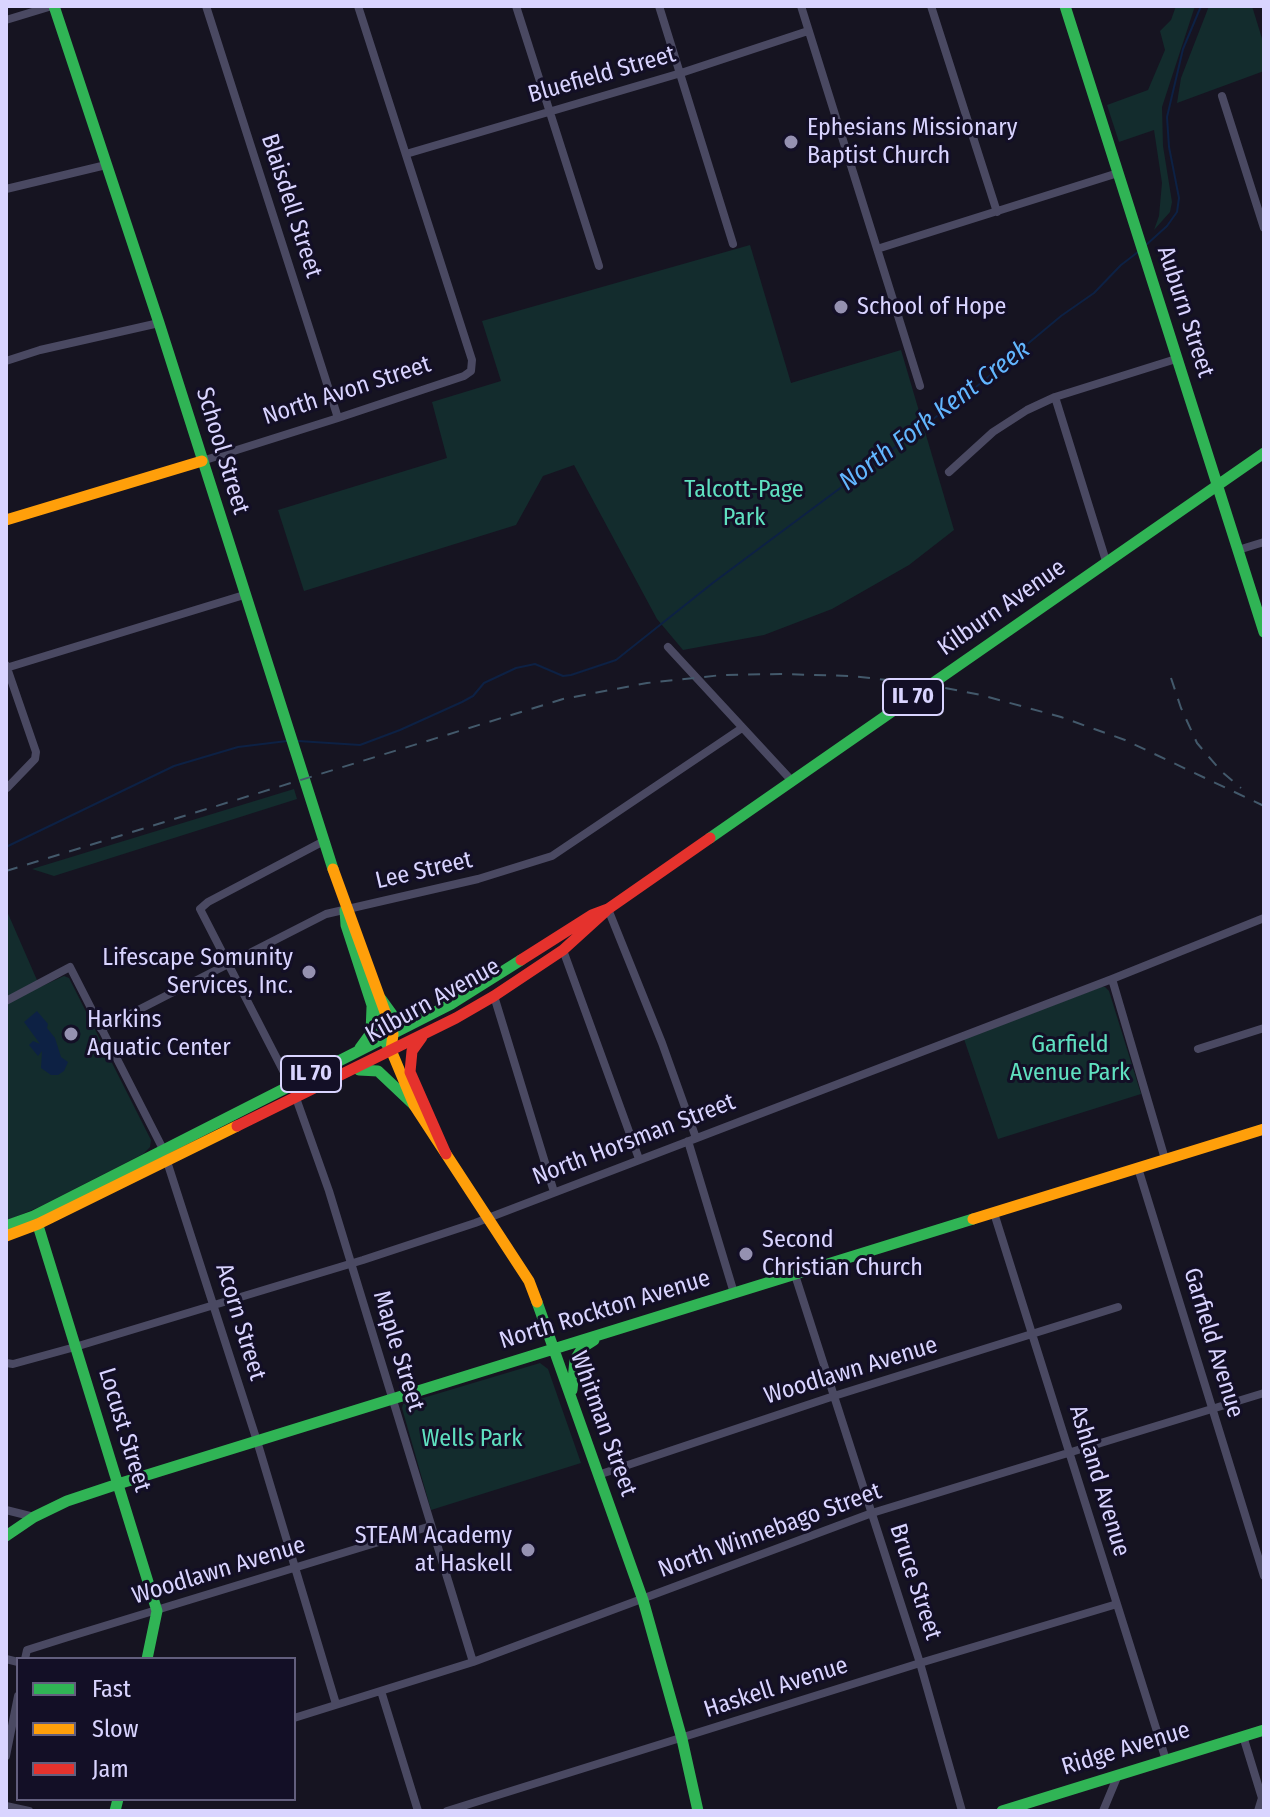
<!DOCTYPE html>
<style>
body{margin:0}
#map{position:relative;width:1270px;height:1817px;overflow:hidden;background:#161421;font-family:"Fira Sans Condensed",sans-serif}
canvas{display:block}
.frame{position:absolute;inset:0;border:8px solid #d9d4ff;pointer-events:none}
.legend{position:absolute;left:16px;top:1657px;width:280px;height:144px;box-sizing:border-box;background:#130f26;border:2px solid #625e7d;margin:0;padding:10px 14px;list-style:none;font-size:24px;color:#d9d4ff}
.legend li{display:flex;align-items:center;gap:16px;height:40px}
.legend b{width:40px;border:2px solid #625e7d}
</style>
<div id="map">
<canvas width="1270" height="1817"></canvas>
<div class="frame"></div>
<ul class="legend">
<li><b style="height:10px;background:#30b455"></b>Fast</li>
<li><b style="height:10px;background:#ff9f0a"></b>Slow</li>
<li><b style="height:10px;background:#e5322d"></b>Jam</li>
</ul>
</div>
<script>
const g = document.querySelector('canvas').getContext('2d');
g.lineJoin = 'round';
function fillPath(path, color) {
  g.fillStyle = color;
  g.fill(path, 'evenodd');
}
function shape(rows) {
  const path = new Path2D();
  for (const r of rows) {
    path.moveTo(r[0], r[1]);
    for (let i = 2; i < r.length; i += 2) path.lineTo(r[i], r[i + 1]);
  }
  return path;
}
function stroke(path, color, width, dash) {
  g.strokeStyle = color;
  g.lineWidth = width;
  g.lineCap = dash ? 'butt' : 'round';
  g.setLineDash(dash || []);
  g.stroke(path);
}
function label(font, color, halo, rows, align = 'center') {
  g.font = font + ' "Fira Sans Condensed",sans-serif';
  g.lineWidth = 6;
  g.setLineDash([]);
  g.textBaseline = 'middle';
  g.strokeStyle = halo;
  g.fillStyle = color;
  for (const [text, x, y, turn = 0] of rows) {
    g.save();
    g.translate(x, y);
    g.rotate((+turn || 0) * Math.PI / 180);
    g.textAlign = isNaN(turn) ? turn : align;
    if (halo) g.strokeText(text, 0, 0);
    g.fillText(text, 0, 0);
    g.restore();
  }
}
const green = shape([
 [1176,6,1195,6,1162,107,1163,146,1172,202,1170,212,1154,230,1159,216,1162,183,1154,130,1119,142,1107,105,1148,90,1165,50,1160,31,1171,20],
 [1209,6,1252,6,1264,45,1264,71,1177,103,1181,78],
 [750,245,791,383,901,350,954,530,909,565,832,609,764,635,683,650,657,619,574,465,543,476,516,525,304,591,278,510,447,458,432,402,501,381,482,321],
 [294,789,297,799,54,876,32,869],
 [6,909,40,987,64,976,69,978,151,1140,150,1147,143,1154,39,1207,6,1221],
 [1101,987,1105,987,1109,991,1141,1094,998,1139,964,1039],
 [540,1363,548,1369,581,1463,431,1510,402,1408,403,1404]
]);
const water = shape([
 [37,1011,48,1024,47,1028,55,1038,61,1057,68,1062,64,1071,58,1075,51,1075,41,1068,42,1051,38,1056,29,1045,33,1041,40,1044,24,1022]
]);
const stream = shape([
 [1146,245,1167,226,1177,212,1179,198,1169,147,1167,117,1183,49,1201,6],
 [298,741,360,745,400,730,462,702,473,696,484,683,516,668,535,664,563,676,571,675,616,660,714,582,976,387,1061,316,1094,293,1121,265,1138,252],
 [6,847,174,766,238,747,287,741]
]);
const street = shape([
 [206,6,338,418],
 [516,6,599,266],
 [659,6,733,244],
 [801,6,920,386],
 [931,6,997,212],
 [6,20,52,6],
 [1222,96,1264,228],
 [406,154,681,73,808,31],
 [6,189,106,165],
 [877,249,1118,173],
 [6,361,40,350,159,323],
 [1055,397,1106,561],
 [202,461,338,418,464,376,471,371,472,360,358,6],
 [949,472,993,432,1027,410,1055,397,1176,359],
 [1238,550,1264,542],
 [668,647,792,781],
 [6,665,36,752,35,759,7,788],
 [6,668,244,595],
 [608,909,662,1043,696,1138],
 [563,950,639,1159],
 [1112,979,1165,1159],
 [494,996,554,1192],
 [6,1001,70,967,163,1149,257,1441,336,1704],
 [101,1029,326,914,478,879,552,856,742,728],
 [1198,1049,1264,1028],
 [290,1084,200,909,208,902,324,841],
 [296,1098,329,1191,473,1662],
 [688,1141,734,1293],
 [1138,1168,1264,1576],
 [994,1213,1166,1760],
 [795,1275,920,1663,962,1811],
 [6,1363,13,1364,75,1347,363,1260,475,1223,1112,979,1264,918],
 [598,1475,834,1396,1118,1307],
 [6,1510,34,1517],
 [6,1659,18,1662],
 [25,1659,27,1650,65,1638,431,1526],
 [381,1691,418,1811],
 [294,1718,473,1662,872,1513,1264,1393],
 [1243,1736,1262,1798,1258,1811],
 [6,1756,18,1696],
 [6,1806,29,1811],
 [447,1811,920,1663,1117,1604],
 [1103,1811,1118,1775]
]);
const fast = shape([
 [54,6,159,323,333,869],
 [1065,6,1264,632],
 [710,838,1264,453],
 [345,910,346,925,383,1039,388,1046],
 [381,999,394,1017,405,1020,417,1019],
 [360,1048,371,1033,372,1007],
 [359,1070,378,1071,414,1105],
 [36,1219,157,1611,147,1659],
 [6,1226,34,1216,451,1004,521,960],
 [537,1302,643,1600,682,1739,698,1811],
 [572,1390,575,1360,583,1347,594,1340],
 [6,1536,34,1517,67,1501,118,1484,973,1219],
 [115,1811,118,1799],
 [1002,1811,1264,1730]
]);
const slow = shape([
 [6,520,202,461],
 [333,869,393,1034,391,1050,414,1105,529,1281,537,1302],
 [973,1219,1264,1129],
 [6,1236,38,1224,237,1126]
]);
const jam = shape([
 [521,960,592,915,608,909,710,838],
 [422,1037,412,1051,410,1072,446,1154],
 [237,1126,456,1018,494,996,563,950,606,911]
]);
const rail = shape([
 [1171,678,1181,708,1197,743,1221,771,1241,788],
 [6,871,563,699,647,683,722,675,781,674,852,676,930,685,981,695,1061,717,1125,740,1264,806]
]);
const markers = [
 [791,142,8,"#9591b1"],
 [841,307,8,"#9591b1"],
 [309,972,8,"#9591b1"],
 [71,1034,8,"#9591b1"],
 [746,1254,8,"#9591b1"],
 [528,1550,8,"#9591b1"]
];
const shields = [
 [913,697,60],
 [311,1074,60]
];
const shieldNames = [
 ["IL 70",913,697],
 ["IL 70",311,1074]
];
const streetNames = [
 ["Bluefield Street",602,75,-16],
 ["Blaisdell Street",291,206,72],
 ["Auburn Street",1185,312,72],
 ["North Avon Street",347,391,-18],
 ["School Street",222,451,73],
 ["Kilburn Avenue",1002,608,-35],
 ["Lee Street",424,871,-13],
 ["Kilburn Avenue",433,1001,-29],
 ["North Horsman Street",634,1140,-21],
 ["North Rockton Avenue",605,1310,-17],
 ["Acorn Street",240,1322,73],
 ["Garfield Avenue",1213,1343,73],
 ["Maple Street",398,1351,73],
 ["Woodlawn Avenue",851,1371,-17],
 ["Whitman Street",603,1424,70],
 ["Locust Street",124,1430,73],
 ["Ashland Avenue",1099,1481,73],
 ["North Winnebago Street",770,1531,-20],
 ["Woodlawn Avenue",219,1571,-17],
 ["Bruce Street",915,1582,72],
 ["Haskell Avenue",776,1688,-18],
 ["Ridge Avenue",1126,1749,-17]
];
const poiNames = [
 ["Ephesians Missionary",807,128],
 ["Baptist Church",807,156],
 ["School of Hope",857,307],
 ["Lifescape Somunity",293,958,"right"],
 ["Services, Inc.",293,986,"right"],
 ["Harkins",87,1020],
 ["Aquatic Center",87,1048],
 ["Second",762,1240],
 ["Christian Church",762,1268],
 ["STEAM Academy",512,1536,"right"],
 ["at Haskell",512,1564,"right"]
];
const parkNames = [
 ["Talcott-Page",744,490],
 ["Park",744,518],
 ["Garfield",1070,1045],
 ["Avenue Park",1070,1073],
 ["Wells Park",472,1439]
];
const waterNames = [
 ["North Fork Kent Creek",935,416,-37]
];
fillPath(green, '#132c2d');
fillPath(water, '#0d2144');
stroke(stream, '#0d2144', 2);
stroke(street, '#4a4962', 8);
stroke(fast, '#30b455', 11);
stroke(slow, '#ff9f0a', 11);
stroke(jam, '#e5322d', 11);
stroke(rail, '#43596b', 2, [12, 10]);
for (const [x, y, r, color] of markers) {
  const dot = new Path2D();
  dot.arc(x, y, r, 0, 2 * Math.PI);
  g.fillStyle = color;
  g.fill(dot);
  stroke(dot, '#130f26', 3);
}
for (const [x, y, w] of shields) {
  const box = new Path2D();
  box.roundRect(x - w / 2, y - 18, w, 36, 6);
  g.fillStyle = '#130f26';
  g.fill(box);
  stroke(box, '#d9d4ff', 2);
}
label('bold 22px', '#d9d4ff', null, shieldNames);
label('24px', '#d9d4ff', '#130f26', streetNames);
label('24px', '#d9d4ff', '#130f26', poiNames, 'left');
label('24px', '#5fe0c0', '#130f26', parkNames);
label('italic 26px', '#62b6ff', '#130f26', waterNames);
</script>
